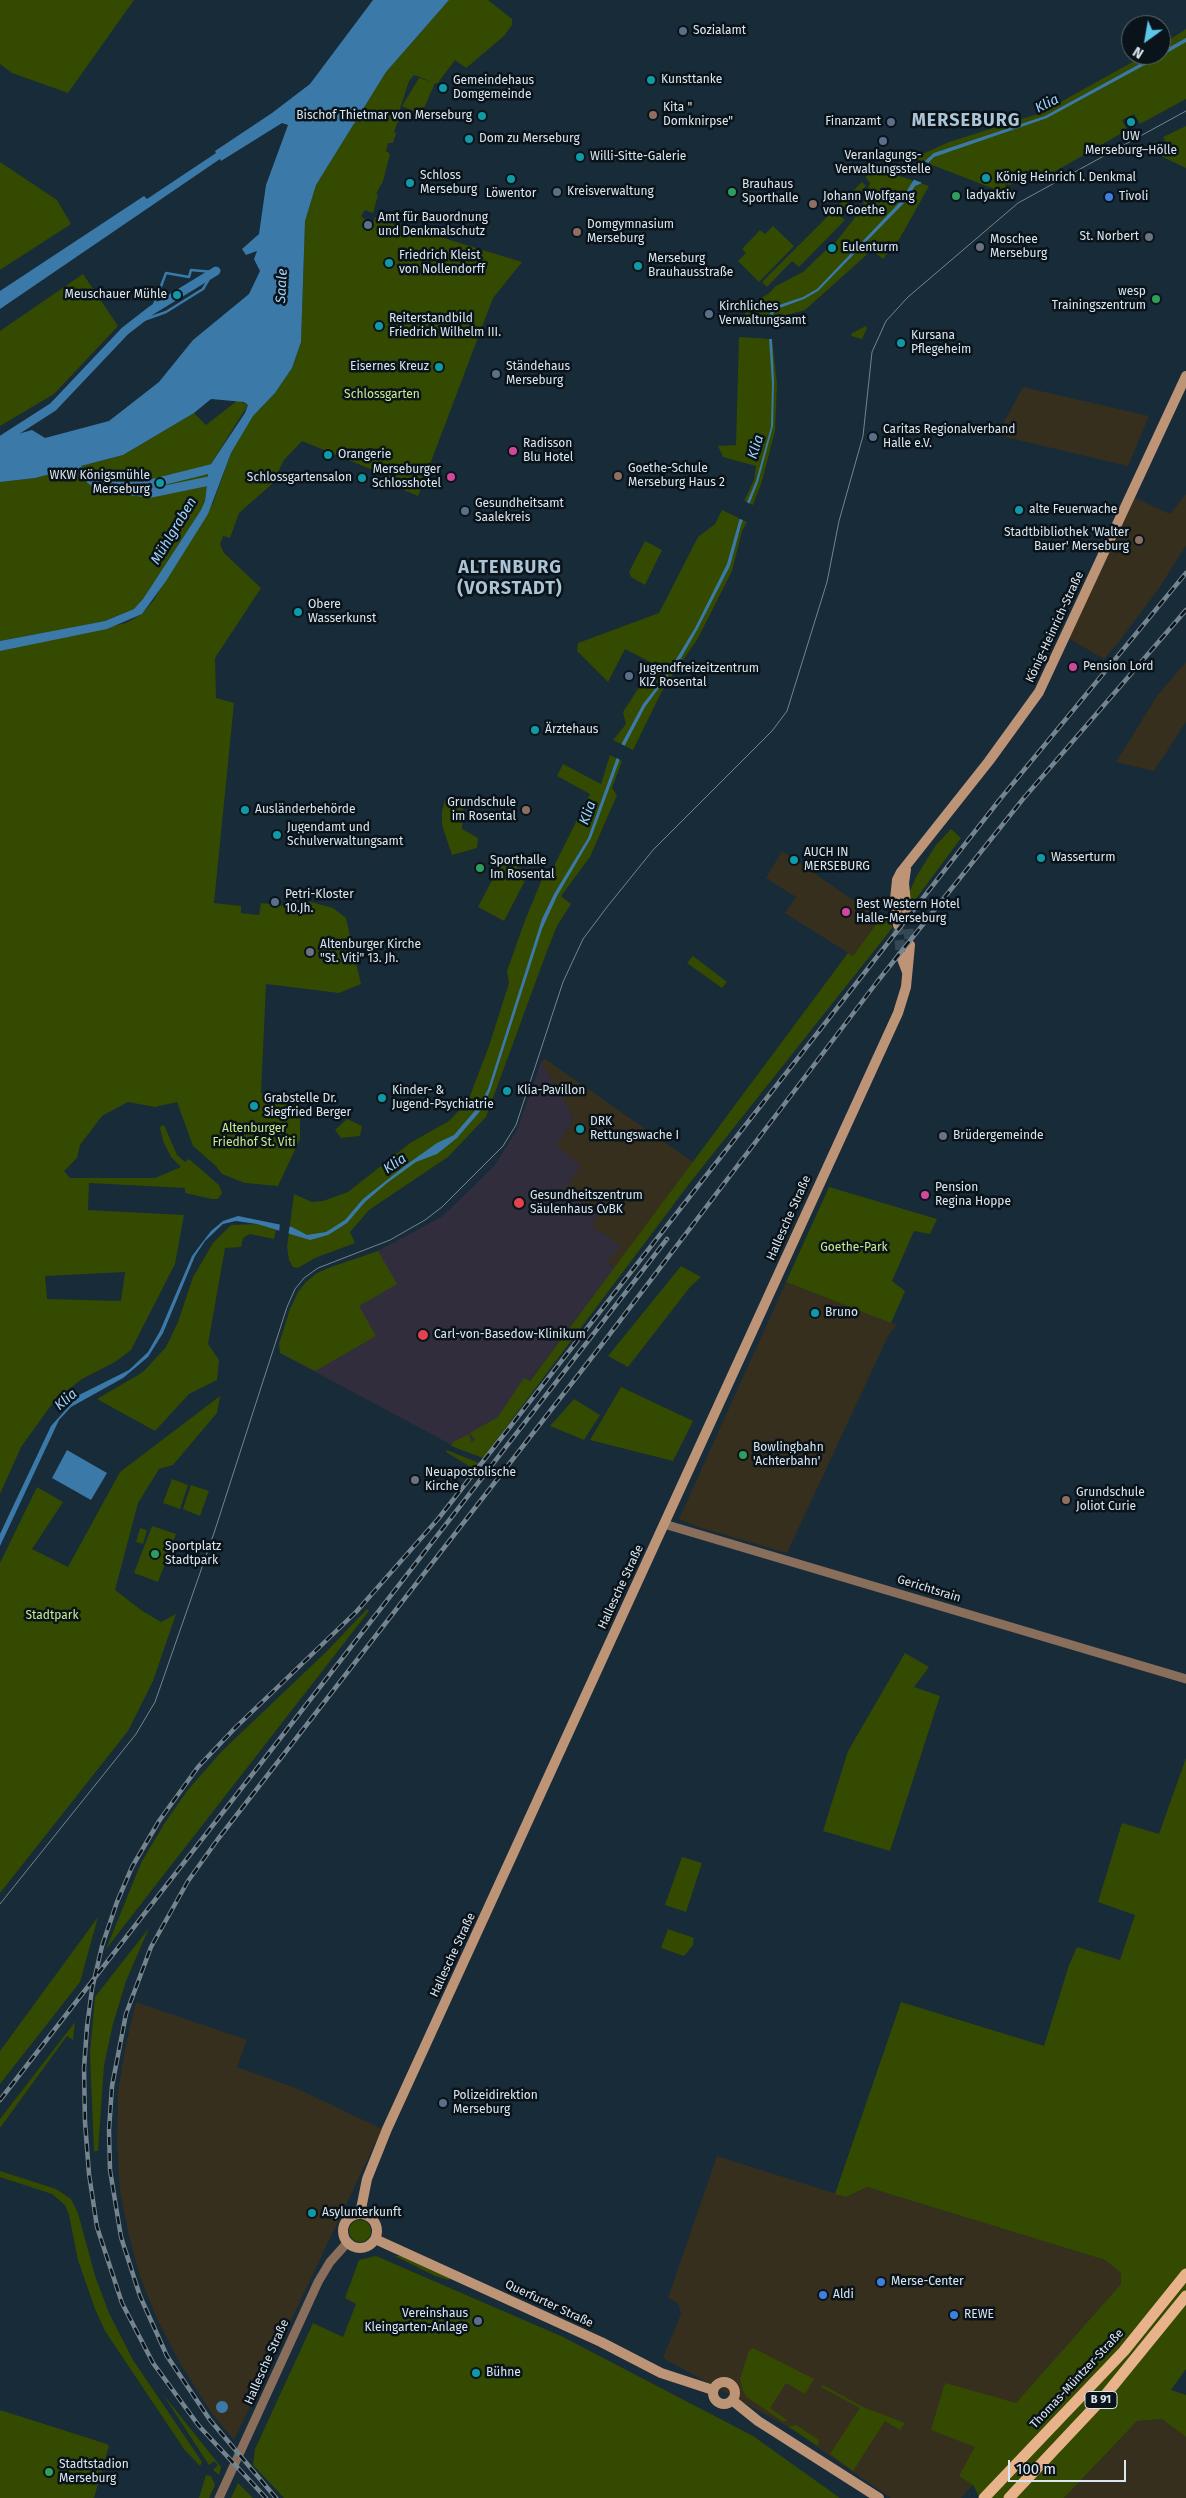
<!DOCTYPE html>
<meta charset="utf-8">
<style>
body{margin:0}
#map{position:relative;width:1186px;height:2498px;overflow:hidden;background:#172b39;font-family:"Fira Sans",sans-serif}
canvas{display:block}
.north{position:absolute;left:1121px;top:15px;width:50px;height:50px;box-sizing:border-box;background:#0a1319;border:1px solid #5e686f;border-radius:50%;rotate:212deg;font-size:14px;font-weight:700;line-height:20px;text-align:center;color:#dbe7f0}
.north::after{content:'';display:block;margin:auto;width:18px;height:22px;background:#5cc7e8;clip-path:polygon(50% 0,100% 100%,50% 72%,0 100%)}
.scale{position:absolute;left:1008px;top:2460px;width:118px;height:22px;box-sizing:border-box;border:2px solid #dbe7f0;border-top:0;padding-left:6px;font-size:15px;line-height:18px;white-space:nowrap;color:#dbe7f0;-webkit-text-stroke:4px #0a1319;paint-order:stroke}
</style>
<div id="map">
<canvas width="1186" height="2498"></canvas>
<div class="north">N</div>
<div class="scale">100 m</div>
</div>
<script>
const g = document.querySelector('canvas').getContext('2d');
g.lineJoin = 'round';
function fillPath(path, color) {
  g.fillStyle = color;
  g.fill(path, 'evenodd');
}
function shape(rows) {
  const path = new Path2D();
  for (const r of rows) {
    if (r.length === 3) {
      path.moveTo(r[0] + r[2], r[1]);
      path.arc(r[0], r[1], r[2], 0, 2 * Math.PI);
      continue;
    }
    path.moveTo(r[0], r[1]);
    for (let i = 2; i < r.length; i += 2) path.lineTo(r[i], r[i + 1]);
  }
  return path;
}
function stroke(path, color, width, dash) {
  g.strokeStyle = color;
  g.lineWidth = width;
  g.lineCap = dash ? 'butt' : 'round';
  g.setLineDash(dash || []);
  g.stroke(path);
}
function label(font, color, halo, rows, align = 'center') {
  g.font = font + ' "Fira Sans",sans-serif';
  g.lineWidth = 5;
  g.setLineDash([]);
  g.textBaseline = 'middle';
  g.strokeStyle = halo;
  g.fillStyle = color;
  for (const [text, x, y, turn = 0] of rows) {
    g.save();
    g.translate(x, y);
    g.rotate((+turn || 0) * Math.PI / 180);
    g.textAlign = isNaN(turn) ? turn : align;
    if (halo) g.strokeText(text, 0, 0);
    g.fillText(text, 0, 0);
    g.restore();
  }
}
const commercial = shape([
 [1023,387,1149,416,1128,466,997,435],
 [1186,494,1186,546,1157,591,1121,639,1104,659,1068,638,1133,497,1170,514],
 [1186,662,1186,722,1154,771,1116,762,1157,696],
 [782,851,876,916,873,920,877,923,853,956,785,913,796,897,766,878],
 [545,1059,693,1162,615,1268,607,1262,620,1246,591,1226,598,1215,564,1190,556,1145,571,1124,572,1117,570,1111,541,1062],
 [786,1282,897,1325,889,1334,787,1553,698,1527,679,1519],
 [136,2002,247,2040,237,2067,298,2089,382,2129,234,2440,211,2412,181,2365,158,2321,140,2277,129,2236,120,2191,117,2143,118,2093,125,2049],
 [717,2156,846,2197,867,2187,1105,2260,1121,2273,1121,2284,1016,2403,973,2485,961,2498,891,2498,790,2428,663,2358,681,2314,678,2303,668,2298],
 [1162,2419,1186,2437,1186,2498,1064,2498,1137,2421]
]);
const medical = shape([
 [541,1062,570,1111,572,1118,571,1124,556,1145,581,1165,565,1190,598,1215,592,1226,621,1246,607,1262,614,1268,480,1447,463,1451,280,1353,279,1344,298,1292,317,1273,378,1251,443,1216,494,1166,517,1130]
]);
const green = shape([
 [0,0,134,0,68,93,12,73,0,64],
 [449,0,488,0,512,19,512,25,504,36,466,68,455,60,437,84,435,83,421,115,402,106,419,78,432,82,414,75,409,81,399,112,401,113,394,132,396,133,393,143,388,143,386,151,390,154,383,181,376,194,378,195,373,213,365,210,361,216,369,223,374,221,375,217,522,262,493,298,418,496,383,481,385,475,302,441,284,460,272,484,239,513,230,538,223,536,220,544,224,553,261,588,215,658,216,698,234,703,214,903,241,906,241,913,259,915,261,903,303,908,304,902,311,902,333,908,346,918,361,984,339,993,266,984,261,1093,300,1098,300,1139,278,1186,245,1183,222,1174,216,1166,193,1146,177,1102,155,1107,128,1102,102,1116,80,1145,77,1158,64,1171,70,1178,155,1178,181,1167,171,1157,163,1141,160,1128,162,1125,165,1127,177,1155,185,1162,189,1159,219,1185,222,1193,218,1199,212,1199,185,1193,185,1188,89,1183,88,1210,184,1215,175,1264,131,1350,115,1362,82,1379,55,1400,21,1447,0,1494,0,651,126,623,142,614,153,601,213,503,231,453,253,416,275,393,292,368,301,342,305,221,316,185,386,72],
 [125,1272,121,1301,47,1299,45,1276],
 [1186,29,1186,99,1140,124,1134,114,1122,120,1127,130,1042,179,1038,173,1010,185,1006,184,1005,187,1012,189,1014,193,1007,194,914,158,949,142,1041,113,1145,55,1161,55,1161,45],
 [1186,126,1186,168,1150,151,1150,145,1156,141,1159,146,1166,143,1163,137],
 [0,162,57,200,71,224,0,270],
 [876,168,929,186,900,238,883,259,872,250,805,310,776,318,772,325,739,323,752,303,768,294,776,286,803,272,827,249,832,254,838,248,834,244,861,210,870,183,866,178,867,172],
 [862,182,866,186,838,214,845,220,799,267,792,261,767,287,762,282],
 [773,226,794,246,759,282,738,261,746,253,742,249,760,230,765,234],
 [83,274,118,326,54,394,0,426,0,331],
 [866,326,867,328,862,339,851,336,852,333],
 [739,337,772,339,777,384,775,431,762,481,753,505,744,501,754,480,756,466,723,457,718,446,736,445],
 [238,400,248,405,209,467,205,501,201,510,143,599,134,609,105,621,0,641,0,482,35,478,123,455,194,413,206,425],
 [722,510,747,522,742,531,732,571,698,638,662,691,633,750,613,740,626,724,623,712,654,664,625,649,608,682,577,651,578,643,659,613,698,537,715,524],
 [645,541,662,550,645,585,631,577,629,572],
 [610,755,622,761,612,788,617,795,590,857,561,896,571,904,557,926,547,951,486,1117,448,1157,369,1210,350,1232,355,1243,315,1258,298,1268,293,1267,289,1260,287,1247,294,1194,312,1202,323,1201,348,1192,410,1143,449,1121,468,1101,489,1046,509,983,507,971,524,923,542,879,547,880,590,794,557,776,563,764,601,784],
 [445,800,464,803,462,829,478,838,477,848,452,855,442,825,442,811],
 [951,829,961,838,910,907,909,893,916,877,936,845],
 [503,859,529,873,504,921,478,907],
 [876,916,886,919,893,927,689,1184,483,1458,451,1446,453,1442,469,1434,471,1442,475,1440,470,1433,498,1417,524,1378,530,1381,848,953,853,956,877,923,873,920],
 [693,956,727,982,722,988,687,963],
 [347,1119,362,1126,360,1136,341,1138,335,1130],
 [829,1187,937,1219,930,1234,914,1231,892,1281,905,1291,891,1323,786,1282],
 [257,1224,276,1230,274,1239,250,1234,243,1238,241,1247,225,1248,208,1344,219,1360,217,1380,189,1394,155,1431,97,1399,143,1372,166,1347,178,1322,193,1277,213,1243,231,1225],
 [378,1251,397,1284,359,1306,376,1336,315,1371,280,1353,279,1344,290,1309,298,1292,306,1282,317,1273,331,1267],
 [681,1266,701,1277,690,1287,628,1367,608,1356],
 [621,1387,693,1421,673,1461,590,1440],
 [220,1396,217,1413,173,1465,159,1469,138,1503,115,1590,141,1610,161,1622,176,1614,153,1681,128,1731,0,1893,0,1563,37,1487,63,1502,32,1549,68,1567,120,1472],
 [574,1399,600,1415,584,1440,550,1426],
 [447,1450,454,1453,479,1463,474,1469,446,1452],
 [172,1479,188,1485,180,1509,163,1503],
 [191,1485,209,1491,200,1516,183,1509],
 [152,1526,176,1534,158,1582,134,1573],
 [140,1528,147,1530,143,1544,136,1542],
 [367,1609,369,1611,106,1949,141,1863,164,1824,187,1791,221,1752,326,1652],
 [905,1653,929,1667,914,1687,940,1696,890,1851,823,1831,848,1751],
 [1186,1758,1186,2369,1171,2390,1186,2395,1186,2437,1162,2419,1137,2421,1064,2498,980,2498,973,2485,959,2476,975,2447,931,2430,945,2383,1016,2403,1121,2284,1121,2273,1105,2260,867,2187,846,2197,835,2194,901,2002,1044,2046,1069,1965,1077,1947,1120,1960,1135,1915,1098,1902,1122,1823,1159,1834],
 [682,1857,702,1863,686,1912,665,1905],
 [98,1917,80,1982,0,2084,0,2051],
 [149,1928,126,1981,113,2024,104,2065,98,2151,94,2151,90,2053,95,1997],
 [668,1929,694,1938,693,1945,684,1956,661,1948],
 [75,2022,73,2040,67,2036,0,2128,0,2119],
 [0,2171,56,2189,71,2199,78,2213,95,2276,109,2313,133,2360,202,2462,200,2466,184,2449,105,2331,95,2309,78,2260,69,2215,65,2205,52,2194,0,2177],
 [360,2231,11],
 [376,2256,563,2337,753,2436,840,2498,284,2498,253,2465,255,2449,313,2323,343,2337,356,2304,345,2298,359,2260],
 [395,2256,401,2256,450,2278,449,2280,435,2276],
 [753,2348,814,2379,805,2394,786,2383,770,2408,787,2420,786,2421,782,2421,747,2397,743,2391,740,2379,749,2351],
 [823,2385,863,2407,905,2423,900,2430,885,2421,853,2471,830,2454,860,2408,821,2387],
 [162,2393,221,2467,219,2475,213,2470,218,2465,214,2461,209,2465],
 [0,2410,107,2444,109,2446,94,2498,0,2498],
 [796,2425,819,2440,818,2446,789,2427],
 [206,2475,211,2476,215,2485,209,2498,199,2498],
 [238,2483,253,2498,231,2498]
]);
const water = shape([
 [373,0,449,0,386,72,316,185,305,221,301,342,292,368,275,393,253,416,231,453,208,514,166,581,142,614,107,629,0,651,0,641,105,621,134,609,143,599,201,510,205,501,209,467,245,413,248,405,244,402,211,399,194,413,123,455,35,478,0,482,0,439,32,430,45,438,109,421,159,382,193,340,249,294,260,271,254,259,257,251,246,255,242,249,259,234,266,185,288,125,282,123,221,161,220,159,0,309,0,291,144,196,147,199,216,153,215,151,272,113,310,84],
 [1186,38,1186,42,1165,54,1047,118,934,157,929,162,922,183,915,186,905,202,818,291,804,299,777,309,773,314,771,321,774,381,773,426,758,482,741,525,730,566,697,630,681,658,645,707,625,745,591,838,557,896,542,929,490,1091,482,1109,457,1138,437,1154,416,1162,387,1183,365,1202,347,1223,328,1235,310,1240,257,1224,236,1221,223,1224,205,1241,195,1256,163,1333,148,1357,123,1378,71,1407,59,1420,0,1546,0,1534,51,1426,79,1395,129,1370,148,1352,160,1331,192,1256,211,1231,223,1221,238,1216,292,1227,307,1235,326,1232,345,1220,363,1199,406,1165,437,1143,454,1135,479,1106,488,1089,542,919,554,894,588,838,622,743,643,704,669,671,695,628,727,564,739,521,756,481,771,427,772,384,768,321,770,313,776,306,803,297,817,289,900,202,926,160,934,153,1045,116,1156,55,1161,55,1161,52],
 [67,1450,107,1473,91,1500,52,1478],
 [222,2407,6]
]);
const pier = shape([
 [923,161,931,164,925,184,912,179],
 [766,324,773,325,772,339,766,339],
 [745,501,752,505,745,521,738,518],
 [619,743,627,747,622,761,615,757],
 [280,1223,290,1224,288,1236,279,1233]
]);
const stream = shape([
 [138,322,166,312,203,289,213,272,191,270,189,277,166,273,152,310]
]);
const canal = shape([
 [0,441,53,407,125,331,152,310,216,271],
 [67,461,99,486,142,486,218,467],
 [132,491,151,493,214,480]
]);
const secondaryTunnel = shape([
 [907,914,910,945],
 [898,925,901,956]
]);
const tertiary = shape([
 [664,1524,1186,1679],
 [219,2498,318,2282,330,2262,347,2243]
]);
const secondary = shape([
 [906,869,904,883,907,914],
 [898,925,895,900,897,880,901,872,989,761,1039,692,1186,376],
 [901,956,907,972],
 [360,2231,17],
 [360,2214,367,2179,387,2129,898,1013,906,987,910,945],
 [375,2239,601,2342,661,2373,713,2390],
 [724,2393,11],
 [732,2400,758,2421,879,2498]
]);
const primary = shape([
 [984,2498,1124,2351,1186,2274],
 [1009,2498,1103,2398,1186,2296]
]);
const tram = shape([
 [0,1904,136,1734,155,1702,214,1533,287,1307,295,1289,304,1278,318,1268,390,1240,425,1220,442,1207,503,1146,516,1125,563,982,583,939,607,907,653,850,772,731,787,711,827,582,839,521,863,436,872,352,886,321,908,297,1018,203,1186,111]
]);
const rail = shape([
 [0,2100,667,1239],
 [266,2498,199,2426,153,2363,122,2303,97,2227,89,2174,85,2122,84,2068,87,2027,92,1989,102,1946,117,1902,132,1867,159,1821,198,1767,235,1728,356,1612,438,1519,1001,798,1186,573],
 [276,2498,210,2420,167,2356,140,2296,121,2237,110,2170,109,2130,112,2086,126,2014,151,1947,188,1881,218,1839,603,1343,877,982,1023,799,1186,610]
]);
const markers = [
 [683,31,5,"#5c6f8a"],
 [651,80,5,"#0f9aa8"],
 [443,88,5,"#0f9aa8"],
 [653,115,5,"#8d6e63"],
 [482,116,5,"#0f9aa8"],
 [891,122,5,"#5c6f8a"],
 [1131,122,5,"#0f9aa8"],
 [469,139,5,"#0f9aa8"],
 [883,141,5,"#5c6f8a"],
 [580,157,5,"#0f9aa8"],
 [986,178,5,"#0f9aa8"],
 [511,179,5,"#0f9aa8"],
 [410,183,5,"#0f9aa8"],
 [557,192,5,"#5c6f8a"],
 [732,192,5,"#2e9e5b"],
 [956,196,5,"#2e9e5b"],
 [1109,197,5,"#3f7fe0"],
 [813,204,5,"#8d6e63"],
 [368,225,5,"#5c6f8a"],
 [577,232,5,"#8d6e63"],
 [1149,237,5,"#6b7280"],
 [980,247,5,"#6b7280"],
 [832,248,5,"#0f9aa8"],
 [389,263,5,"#0f9aa8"],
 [638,266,5,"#0f9aa8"],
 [177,295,5,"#0f9aa8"],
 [1156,299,5,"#2e9e5b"],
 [709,314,5,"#5c6f8a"],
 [379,326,5,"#0f9aa8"],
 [901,343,5,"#0f9aa8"],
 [439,367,5,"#0f9aa8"],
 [496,374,5,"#5c6f8a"],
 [873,437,5,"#5c6f8a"],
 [513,451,5,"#d1479c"],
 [328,455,5,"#0f9aa8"],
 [618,476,5,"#8d6e63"],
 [451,477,5,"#d1479c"],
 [362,478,5,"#0f9aa8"],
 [160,483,5,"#0f9aa8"],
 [1019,510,5,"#0f9aa8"],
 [465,511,5,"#5c6f8a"],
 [1139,540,5,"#8d6e63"],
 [298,612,5,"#0f9aa8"],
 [1073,667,5,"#d1479c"],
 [629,676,5,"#5c6f8a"],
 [535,730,5,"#0f9aa8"],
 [245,810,5,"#0f9aa8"],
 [526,810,5,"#8d6e63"],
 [277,835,5,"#0f9aa8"],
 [1041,858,5,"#0f9aa8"],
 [794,860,5,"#0f9aa8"],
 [480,868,5,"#2e9e5b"],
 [275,902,5,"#5c6f8a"],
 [846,912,5,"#d1479c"],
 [310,952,5,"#6b7280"],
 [507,1091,5,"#0f9aa8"],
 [382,1098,5,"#0f9aa8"],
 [254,1106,5,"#0f9aa8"],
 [580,1129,5,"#0f9aa8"],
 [943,1136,5,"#6b7280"],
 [925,1195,5,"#d1479c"],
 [519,1203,6,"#e0444e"],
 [815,1313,5,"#0f9aa8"],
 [423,1335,6,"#e0444e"],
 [743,1455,5,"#2e9e5b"],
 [415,1480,5,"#6b7280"],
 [1066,1500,5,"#8d6e63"],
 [155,1554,5,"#2e9e5b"],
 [443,2103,5,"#5c6f8a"],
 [312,2213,5,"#0f9aa8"],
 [881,2282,5,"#3f7fe0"],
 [823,2295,5,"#3f7fe0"],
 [954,2315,5,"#3f7fe0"],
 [478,2321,5,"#5c6f8a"],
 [476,2373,5,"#0f9aa8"],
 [49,2472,5,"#2e9e5b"]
];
const shields = [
 [1101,2400,32]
];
const shieldNames = [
 ["B 91",1101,2400]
];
const poiNames = [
 ["Sozialamt",693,31],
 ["Kunsttanke",661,80],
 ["Gemeindehaus",453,81],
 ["Domgemeinde",453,95],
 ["Kita \"",663,108],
 ["Domknirpse\"",663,122],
 ["Bischof Thietmar von Merseburg",472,116,"right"],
 ["Finanzamt",881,122,"right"],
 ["UW",1131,137,"center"],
 ["Merseburg–Hölle",1131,151,"center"],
 ["Dom zu Merseburg",479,139],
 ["Veranlagungs-",883,156,"center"],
 ["Verwaltungsstelle",883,170,"center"],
 ["Willi-Sitte-Galerie",590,157],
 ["Schloss",420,176],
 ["Merseburg",420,190],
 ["König Heinrich I. Denkmal",996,178],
 ["Brauhaus",742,185],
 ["Sporthalle",742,199],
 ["Kreisverwaltung",567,192],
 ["Löwentor",511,194,"center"],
 ["ladyaktiv",966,196],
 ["Johann Wolfgang",823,197],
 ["von Goethe",823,211],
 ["Tivoli",1119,197],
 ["Amt für Bauordnung",378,218],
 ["und Denkmalschutz",378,232],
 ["Domgymnasium",587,225],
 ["Merseburg",587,239],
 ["St. Norbert",1139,237,"right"],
 ["Moschee",990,240],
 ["Merseburg",990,254],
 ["Eulenturm",842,248],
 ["Friedrich Kleist",399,256],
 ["von Nollendorff",399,270],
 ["Merseburg",648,259],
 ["Brauhausstraße",648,273],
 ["wesp",1146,292,"right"],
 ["Trainingszentrum",1146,306,"right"],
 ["Meuschauer Mühle",167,295,"right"],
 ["Kirchliches",719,307],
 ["Verwaltungsamt",719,321],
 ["Reiterstandbild",389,319],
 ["Friedrich Wilhelm III.",389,333],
 ["Kursana",911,336],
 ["Pflegeheim",911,350],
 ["Eisernes Kreuz",429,367,"right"],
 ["Ständehaus",506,367],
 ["Merseburg",506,381],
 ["Caritas Regionalverband",883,430],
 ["Halle e.V.",883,444],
 ["Radisson",523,444],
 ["Blu Hotel",523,458],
 ["Orangerie",338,455],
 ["Goethe-Schule",628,469],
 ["Merseburg Haus 2",628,483],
 ["Merseburger",441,470,"right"],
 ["Schlosshotel",441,484,"right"],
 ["WKW Königsmühle",150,476,"right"],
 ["Merseburg",150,490,"right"],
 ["Schlossgartensalon",352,478,"right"],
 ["Gesundheitsamt",475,504],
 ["Saalekreis",475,518],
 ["alte Feuerwache",1029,510],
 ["Stadtbibliothek 'Walter",1129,533,"right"],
 ["Bauer' Merseburg",1129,547,"right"],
 ["Obere",308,605],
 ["Wasserkunst",308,619],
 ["Pension Lord",1083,667],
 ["Jugendfreizeitzentrum",639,669],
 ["KIZ Rosental",639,683],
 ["Ärztehaus",545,730],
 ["Grundschule",516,803,"right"],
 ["im Rosental",516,817,"right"],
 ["Ausländerbehörde",255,810],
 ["Jugendamt und",287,828],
 ["Schulverwaltungsamt",287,842],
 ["AUCH IN",804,853],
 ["MERSEBURG",804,867],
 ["Wasserturm",1051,858],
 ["Sporthalle",490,861],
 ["Im Rosental",490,875],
 ["Petri-Kloster",285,895],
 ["10.Jh.",285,909],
 ["Best Western Hotel",856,905],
 ["Halle-Merseburg",856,919],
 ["Altenburger Kirche",320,945],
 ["\"St. Viti\" 13. Jh.",320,959],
 ["Kinder- &",392,1091],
 ["Jugend-Psychiatrie",392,1105],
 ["Klia-Pavillon",517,1091],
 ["Grabstelle Dr.",264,1099],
 ["Siegfried Berger",264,1113],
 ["DRK",590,1122],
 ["Rettungswache I",590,1136],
 ["Brüdergemeinde",953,1136],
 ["Pension",935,1188],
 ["Regina Hoppe",935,1202],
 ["Gesundheitszentrum",530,1196],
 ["Säulenhaus CvBK",530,1210],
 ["Bruno",825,1313],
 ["Carl-von-Basedow-Klinikum",434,1335],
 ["Bowlingbahn",753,1448],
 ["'Achterbahn'",753,1462],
 ["Neuapostolische",425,1473],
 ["Kirche",425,1487],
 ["Grundschule",1076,1493],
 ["Joliot Curie",1076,1507],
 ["Sportplatz",165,1547],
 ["Stadtpark",165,1561],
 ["Polizeidirektion",453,2096],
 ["Merseburg",453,2110],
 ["Asylunterkunft",322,2213],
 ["Merse-Center",891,2282],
 ["Aldi",833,2295],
 ["Vereinshaus",468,2314,"right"],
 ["Kleingarten-Anlage",468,2328,"right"],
 ["REWE",964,2315],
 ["Bühne",486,2373],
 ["Stadtstadion",59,2465],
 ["Merseburg",59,2479]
];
const parkNames = [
 ["Schlossgarten",382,395],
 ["Altenburger",254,1129],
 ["Friedhof St. Viti",254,1143],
 ["Goethe-Park",854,1248],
 ["Stadtpark",52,1616]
];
const streetNames = [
 ["König-Heinrich-Straße",1055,627,-65],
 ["Hallesche Straße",789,1218,-66],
 ["Hallesche Straße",621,1587,-65],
 ["Gerichtsrain",929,1589,17],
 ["Hallesche Straße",453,1955,-65],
 ["Querfurter Straße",549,2304,25],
 ["Hallesche Straße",267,2362,-66],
 ["Thomas-Müntzer-Straße",1077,2379,-47]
];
const waterNames = [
 ["Klia",1047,104,-27],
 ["Saale",282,286,-87],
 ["Klia",756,447,-72],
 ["Mühlgraben",174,531,-59],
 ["Klia",588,813,-70],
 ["Klia",395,1164,-34],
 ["Klia",66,1400,-41]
];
const districtNames = [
 ["MERSEBURG",966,121],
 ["ALTENBURG",510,568],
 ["(VORSTADT)",510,589]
];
fillPath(commercial, '#372f1e');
fillPath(medical, '#322d3d');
fillPath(green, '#344a01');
fillPath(water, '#3b7aa8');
fillPath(pier, '#172b39');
stroke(stream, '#3b7aa8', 2.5);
stroke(canal, '#3b7aa8', 9);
stroke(secondaryTunnel, '#344754', 10, [10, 5]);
stroke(tertiary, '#886e5b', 9);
stroke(secondary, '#be9477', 10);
stroke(primary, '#e8b28b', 11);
stroke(tram, '#758590', 1);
stroke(rail, '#758590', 4.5);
stroke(rail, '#0a1319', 2.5, [8]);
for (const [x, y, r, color] of markers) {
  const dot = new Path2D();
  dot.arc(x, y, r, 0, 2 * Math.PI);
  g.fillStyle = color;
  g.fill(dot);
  stroke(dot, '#0a1319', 2);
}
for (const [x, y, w] of shields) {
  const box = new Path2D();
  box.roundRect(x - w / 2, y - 8.5, w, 17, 4);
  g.fillStyle = '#0a1319';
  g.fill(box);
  stroke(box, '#dbe7f0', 1);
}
label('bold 11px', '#dbe7f0', null, shieldNames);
label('12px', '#dbe7f0', '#0a1319', poiNames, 'left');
label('12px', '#c8ec8e', '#0a1319', parkNames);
label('12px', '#dbe7f0', '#0a1319', streetNames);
label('italic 14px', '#a1d3fa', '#0a1319', waterNames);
g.letterSpacing = '1px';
label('bold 18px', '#abc4d6', '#0a1319', districtNames);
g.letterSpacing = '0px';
</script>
